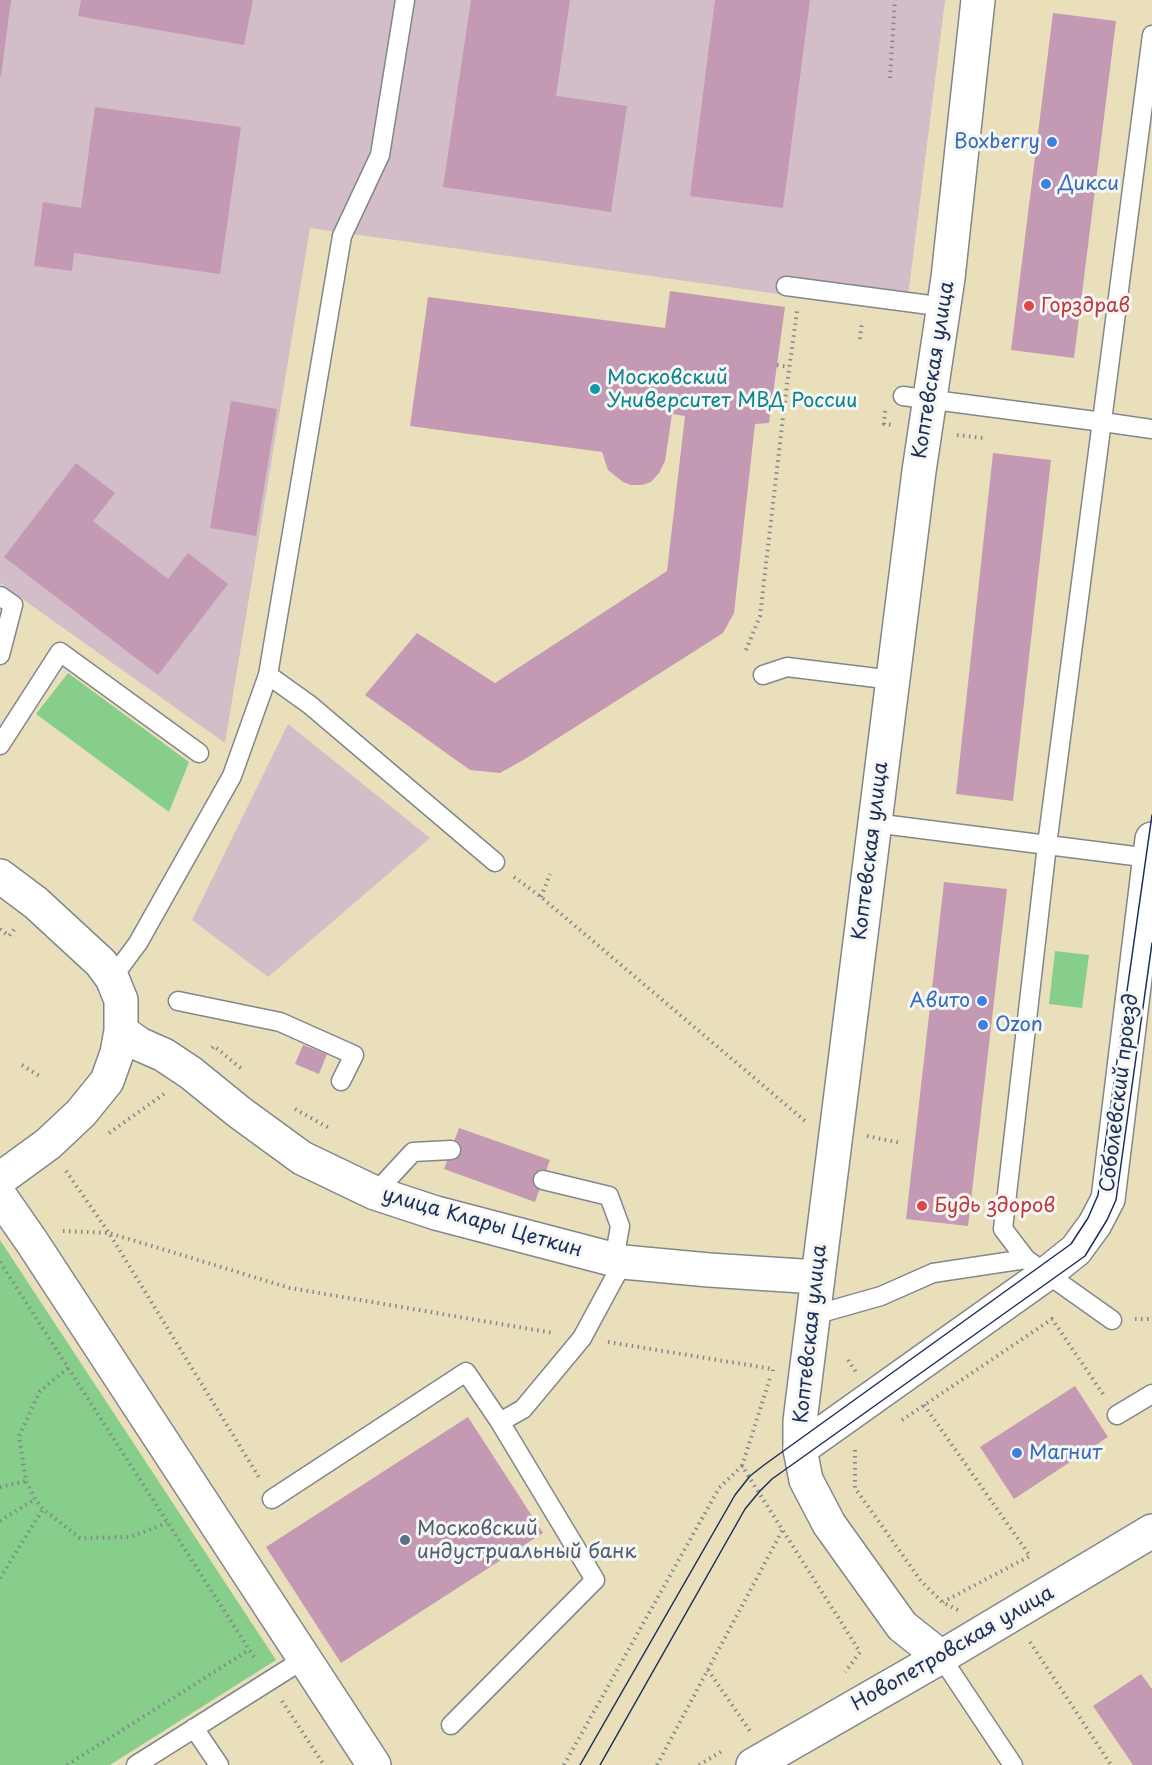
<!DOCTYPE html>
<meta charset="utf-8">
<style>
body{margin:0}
canvas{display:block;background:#eadfbb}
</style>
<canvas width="1152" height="1765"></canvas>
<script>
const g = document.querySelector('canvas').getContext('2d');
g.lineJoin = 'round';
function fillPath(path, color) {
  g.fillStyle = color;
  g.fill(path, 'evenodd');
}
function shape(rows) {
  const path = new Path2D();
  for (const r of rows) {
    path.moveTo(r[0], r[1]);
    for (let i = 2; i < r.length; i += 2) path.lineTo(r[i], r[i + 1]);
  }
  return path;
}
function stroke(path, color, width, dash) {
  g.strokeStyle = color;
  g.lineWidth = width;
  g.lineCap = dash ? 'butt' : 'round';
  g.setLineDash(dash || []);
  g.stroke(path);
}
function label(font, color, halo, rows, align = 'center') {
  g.font = font + ' "Playpen Sans",sans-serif';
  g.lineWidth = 6;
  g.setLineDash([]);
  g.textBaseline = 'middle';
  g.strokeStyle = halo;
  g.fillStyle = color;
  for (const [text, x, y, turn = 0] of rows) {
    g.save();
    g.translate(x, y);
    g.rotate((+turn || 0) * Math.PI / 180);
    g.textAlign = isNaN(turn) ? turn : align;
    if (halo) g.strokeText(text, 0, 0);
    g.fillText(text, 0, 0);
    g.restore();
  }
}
const industrial = shape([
 [0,0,945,0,906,312,310,228,225,743,0,583],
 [288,724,430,838,268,977,192,920]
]);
const green = shape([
 [68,673,189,762,169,812,36,714],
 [1055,951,1089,955,1082,1008,1049,1004],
 [0,1240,276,1660,110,1765,0,1765]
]);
const building = shape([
 [0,0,11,0,1,76,0,76],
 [81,0,253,0,244,45,78,16],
 [471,0,570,0,556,96,627,106,611,212,443,187],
 [715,0,810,0,783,208,690,196],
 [1053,13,1116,21,1074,358,1011,350],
 [95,107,241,127,220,274,74,253,72,271,34,266,43,202,81,208],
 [670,291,785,307,769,423,755,424,734,613,723,633,525,759,500,773,470,770,365,695,417,633,495,683,667,571,685,416,672,414,665,461,659,473,651,482,642,485,631,485,623,482,608,470,602,452,410,426,428,297,665,328],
 [231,401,277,409,256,536,210,528],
 [993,453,1051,460,1013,801,956,794],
 [76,463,115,493,93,521,168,579,188,553,228,584,158,675,4,557],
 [944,882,1007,889,968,1226,906,1219],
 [303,1045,327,1054,319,1074,295,1064],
 [459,1128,550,1160,535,1202,444,1169],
 [1075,1386,1108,1437,1014,1499,980,1447],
 [468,1417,543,1533,341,1663,266,1547],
 [1141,1674,1152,1689,1152,1765,1133,1765,1093,1706]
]);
const path = shape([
 [890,78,895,0],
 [860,339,862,321],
 [777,365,789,367],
 [885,411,884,424,893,425],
 [957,435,983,438],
 [746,650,760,616,785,400,797,311],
 [514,877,541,897,805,1121],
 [541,897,550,874],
 [0,929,9,936,16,927],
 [212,1048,214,1046,243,1070],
 [22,1065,41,1077],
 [295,1109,329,1128],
 [109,1133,164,1094],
 [867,1136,901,1143],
 [66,1171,109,1233,260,1479],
 [63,1231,109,1233,290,1288,553,1333],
 [0,1262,256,1660],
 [1135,1319,1152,1319],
 [608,1342,773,1369,773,1371],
 [848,1360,856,1372],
 [68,1368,40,1391,19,1436,26,1481,35,1499,43,1509,80,1538,130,1537,167,1523],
 [924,1405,1030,1556,943,1602],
 [902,1420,1052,1319,1103,1394],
 [855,1450,855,1488,921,1581,942,1602,958,1610],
 [742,1466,770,1378],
 [0,1487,26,1481],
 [0,1521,35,1499],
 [0,1578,43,1509],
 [1030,1642,1111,1765],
 [708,1670,750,1731],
 [282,1701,324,1765],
 [67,1765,249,1650],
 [564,1765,719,1488,742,1466,860,1652,845,1672],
 [657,1765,783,1529],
 [699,1765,724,1750]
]);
const service = shape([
 [786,286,945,307],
 [903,396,1103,422,1152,429],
 [0,596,13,605,0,655],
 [268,675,310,705,495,862],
 [763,675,787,667,893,680],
 [0,745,60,652,199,753],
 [874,823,1150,858],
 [112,978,138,943,232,776,268,675,342,236,380,155,405,0],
 [178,1001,280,1022,354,1055,341,1081],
 [543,1180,609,1196,620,1226,614,1260],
 [375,1193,413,1152,451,1150],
 [814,1315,881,1296,933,1273,1026,1259],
 [1112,1320,1026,1259,1003,1229,1047,845,1152,35],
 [1117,1415,1152,1394],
 [272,1499,466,1372,500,1422,523,1409,582,1338,623,1262],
 [941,1657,1013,1765],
 [451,1725,595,1580,500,1422],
 [194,1728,219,1765],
 [136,1765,304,1659]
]);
const minor = shape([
 [800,1449,1046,1274,1076,1250,1095,1224,1108,1199,1152,839]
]);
const tertiary = shape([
 [0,876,36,903,101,963,112,978,121,1000,121,1031,117,1053,107,1081,81,1113,48,1144,0,1179],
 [121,1031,139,1044,164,1055,191,1073,239,1112,302,1158,375,1193,436,1213,623,1262,709,1270,817,1277],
 [0,1196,32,1242,374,1765],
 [941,1657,902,1626,829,1524,806,1480,800,1449,800,1421,919,471,948,278,978,0],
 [753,1765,941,1657,1152,1531]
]);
const tram = shape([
 [580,1765,735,1495,750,1476,764,1465,1071,1244,1088,1218,1098,1195,1152,815],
 [600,1765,745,1509,760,1491,772,1479,1085,1256,1107,1220,1116,1200,1152,943]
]);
const markers = [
 [1052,142,6,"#3f7fe0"],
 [1046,184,6,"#3f7fe0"],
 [1029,306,6,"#e0444e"],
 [595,389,6,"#0f9aa8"],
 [982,1001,6,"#3f7fe0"],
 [983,1025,6,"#3f7fe0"],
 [922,1206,6,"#e0444e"],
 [1017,1453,6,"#3f7fe0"],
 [405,1540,6,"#5c6f8a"]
];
const shopNames = [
 ["Boxberry",1040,142,"right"],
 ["Дикси",1058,184],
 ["Авито",970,1001,"right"],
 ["Ozon",995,1025],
 ["Магнит",1029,1453]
];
const healthNames = [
 ["Горздрав",1041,306],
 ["Будь здоров",934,1206]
];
const streetNames = [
 ["Коптевская улица",934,370,-81],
 ["Коптевская улица",871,851,-83],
 ["Соболевский проезд",1120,1093,-83],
 ["улица Клары Цеткин",482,1223,16],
 ["Коптевская улица",811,1334,-84],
 ["Новопетровская улица",953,1649,-30]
];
const cultureNames = [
 ["Московский",607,378],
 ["Университет МВД России",607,401]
];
const serviceNames = [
 ["Московский",417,1529],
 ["индустриальный банк",417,1552]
];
fillPath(industrial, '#d2bdc8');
fillPath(green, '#86ce8a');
fillPath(building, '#c499b3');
stroke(service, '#82878c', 21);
stroke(minor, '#82878c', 36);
stroke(tertiary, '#82878c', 36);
stroke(path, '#82878c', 4, [1.5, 4.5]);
stroke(service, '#fff', 18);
stroke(minor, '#fff', 33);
stroke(tertiary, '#fff', 33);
stroke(tram, '#1b2f5e', 1.5);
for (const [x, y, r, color] of markers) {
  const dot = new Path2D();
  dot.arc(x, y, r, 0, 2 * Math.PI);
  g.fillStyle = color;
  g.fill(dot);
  stroke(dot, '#f6f6f2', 2);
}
label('20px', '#366cbe', '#f6f6f2', shopNames, 'left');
label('20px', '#be3a42', '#f6f6f2', healthNames, 'left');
label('20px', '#1b2f5e', '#f6f6f2', streetNames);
label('20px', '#0d838f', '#f6f6f2', cultureNames, 'left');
label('20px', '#4e5e75', '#f6f6f2', serviceNames, 'left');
</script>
